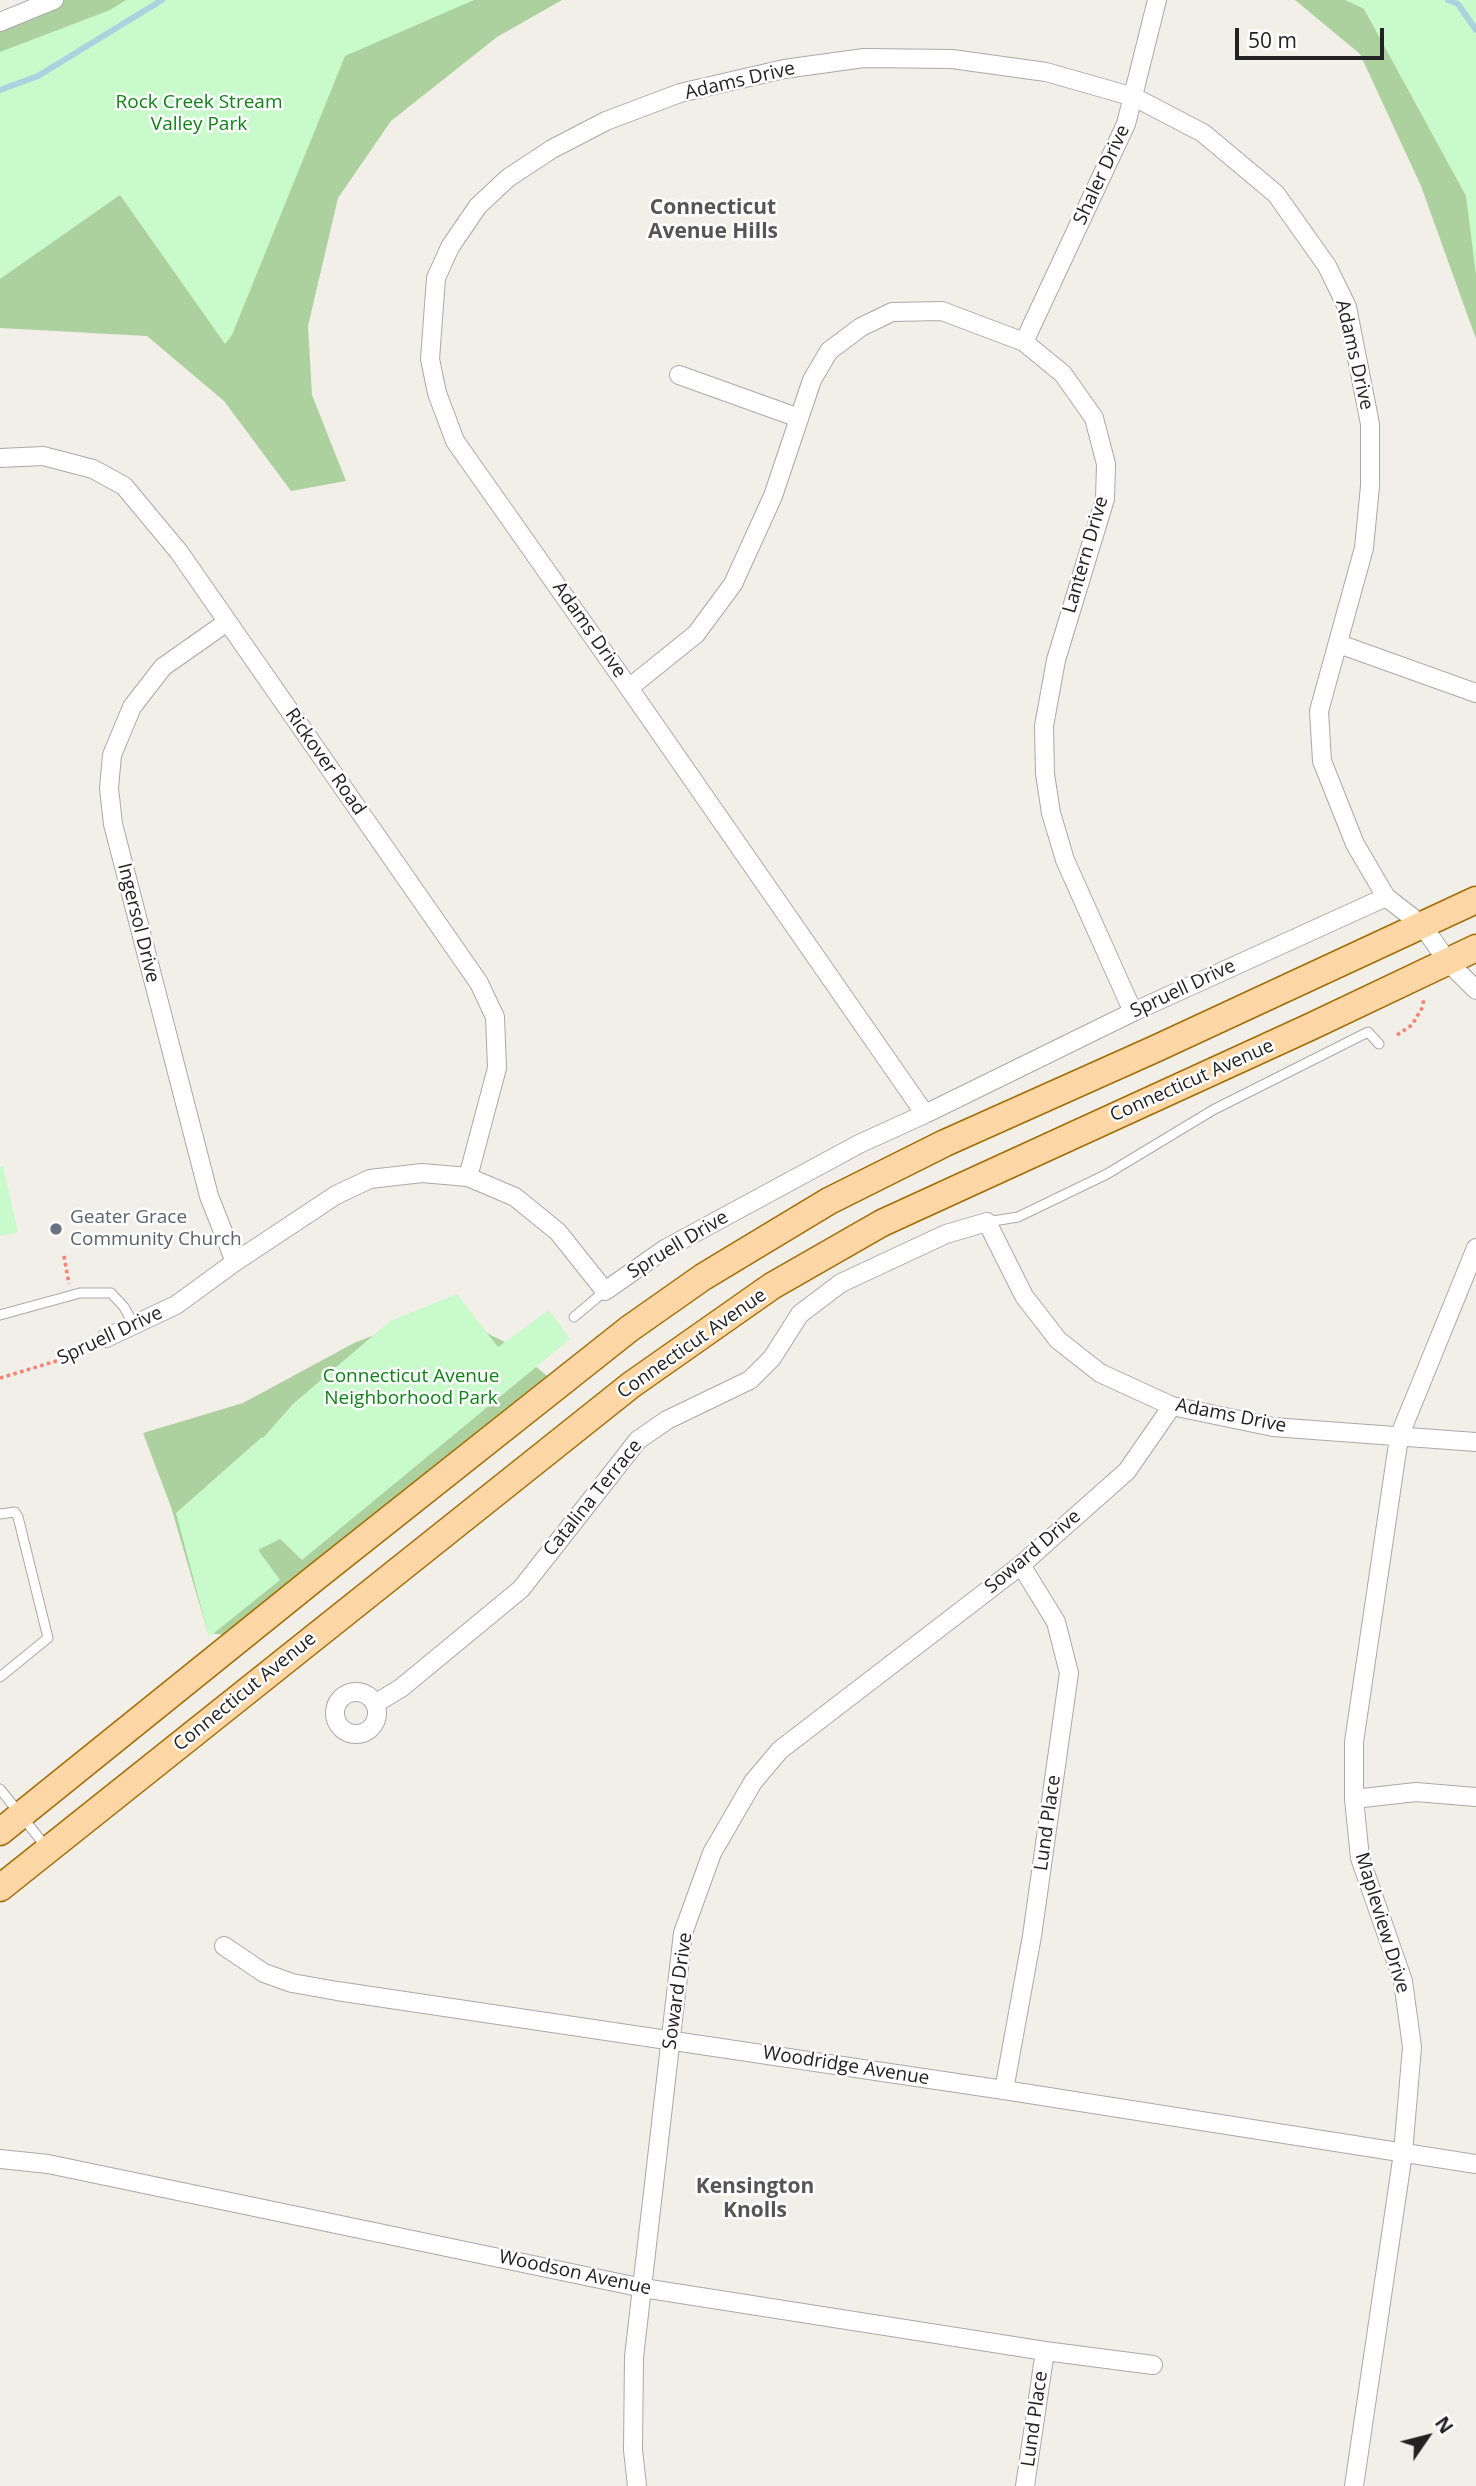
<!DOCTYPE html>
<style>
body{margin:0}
#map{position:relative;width:1476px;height:2486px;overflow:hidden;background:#f2efe9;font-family:"Open Sans",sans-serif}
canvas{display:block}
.north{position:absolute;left:1392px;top:2402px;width:70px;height:70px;-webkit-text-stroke:5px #fff;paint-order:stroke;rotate:55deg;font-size:19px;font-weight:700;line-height:28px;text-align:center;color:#222}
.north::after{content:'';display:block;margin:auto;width:24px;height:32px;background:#222;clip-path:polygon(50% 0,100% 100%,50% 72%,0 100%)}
.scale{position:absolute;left:1235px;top:28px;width:149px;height:32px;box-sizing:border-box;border:4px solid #222;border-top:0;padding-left:9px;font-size:21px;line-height:24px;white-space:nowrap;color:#222;-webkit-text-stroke:5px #fff;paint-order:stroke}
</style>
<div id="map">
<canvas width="1476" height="2486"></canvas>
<div class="north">N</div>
<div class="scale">50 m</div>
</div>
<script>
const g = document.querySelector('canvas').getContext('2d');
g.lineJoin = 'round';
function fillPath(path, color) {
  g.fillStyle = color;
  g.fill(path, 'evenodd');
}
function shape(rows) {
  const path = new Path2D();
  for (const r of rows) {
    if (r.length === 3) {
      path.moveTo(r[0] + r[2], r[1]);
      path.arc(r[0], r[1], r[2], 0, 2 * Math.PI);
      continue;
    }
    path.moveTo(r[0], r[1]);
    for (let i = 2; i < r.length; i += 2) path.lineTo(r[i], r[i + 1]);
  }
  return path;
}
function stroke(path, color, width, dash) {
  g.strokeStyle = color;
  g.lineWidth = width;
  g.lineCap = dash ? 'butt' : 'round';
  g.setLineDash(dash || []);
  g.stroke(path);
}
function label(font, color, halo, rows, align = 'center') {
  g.font = font + ' "Open Sans",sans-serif';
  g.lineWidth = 5;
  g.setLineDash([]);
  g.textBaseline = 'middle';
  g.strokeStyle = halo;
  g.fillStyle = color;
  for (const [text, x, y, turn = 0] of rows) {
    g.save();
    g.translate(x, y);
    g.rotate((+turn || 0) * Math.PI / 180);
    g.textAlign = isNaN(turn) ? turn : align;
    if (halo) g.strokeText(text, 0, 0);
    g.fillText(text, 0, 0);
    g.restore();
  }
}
const forest = shape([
 [54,0,562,0,497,37,391,121,338,198,308,326,312,395,346,481,291,491,224,401,147,336,0,328,0,22],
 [1295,0,1476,0,1476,339,1421,186,1360,54],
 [439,1310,503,1341,559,1385,242,1637,208,1633,171,1507,143,1433,243,1403,354,1343]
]);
const park = shape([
 [126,0,474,0,345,56,232,335,225,344,120,195,0,279,0,52,110,10],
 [1345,0,1476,0,1476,275,1466,196,1364,9],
 [3,1166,18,1232,0,1236,0,1167],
 [457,1294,498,1347,549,1310,570,1339,302,1560,280,1539,258,1550,280,1580,209,1637,176,1513,262,1437,263,1438,293,1404,390,1321]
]);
const stream = shape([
 [1448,0,1458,4,1476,30],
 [0,90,38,76,162,0]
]);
const path = shape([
 [1397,1035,1412,1025,1422,1008,1424,999],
 [64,1256,69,1284],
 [0,1378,60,1360,91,1345]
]);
const service = shape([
 [987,1222,1018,1217,1107,1174,1213,1110,1368,1032,1379,1044],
 [0,1315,80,1293,111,1293,124,1307,134,1325],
 [574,1317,605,1291],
 [0,1514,15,1512,18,1517,48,1638,0,1677],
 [0,1789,47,1848]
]);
const minor = shape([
 [0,22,54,0],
 [1024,342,1126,124,1157,0],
 [679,375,799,418],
 [0,458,43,456,93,469,124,486,179,552,479,983,495,1017,497,1068,468,1177],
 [227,622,163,667,132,707,112,755,109,788,113,824,209,1196,235,1262],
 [1339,644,1476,693],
 [629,688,696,634,733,584,773,496,812,380,829,351,861,327,892,312,942,311,1024,342,1063,374,1094,418,1106,464,1105,499,1056,660,1044,726,1045,774,1051,813,1065,860,1133,1012],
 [925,1114,629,688,455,441,437,393,430,359,436,278,450,247,478,206,508,178,552,149,606,121,680,93,784,69,864,58,952,59,1046,72,1134,97,1203,133,1276,194,1327,266,1347,307,1370,424,1370,486,1364,548,1319,711,1322,761,1355,844,1386,897,1422,925,1448,962,1476,990],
 [106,1338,176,1305,235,1262,336,1195,370,1179,422,1173,468,1177,515,1197,558,1232,605,1291,665,1249,859,1144,925,1114,1133,1012,1386,897],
 [356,1713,21],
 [376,1703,401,1688,521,1589,638,1440,667,1420,750,1380,772,1358,800,1314,841,1283,946,1234,987,1222,1024,1296,1058,1340,1100,1373,1172,1406,1273,1427,1476,1442],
 [1354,1799,1416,1792,1476,1797],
 [224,1946,264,1973,292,1983,337,1991,1004,2090,1476,2164],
 [1004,2090,1032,1936,1069,1673,1056,1622,1021,1565],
 [0,2159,48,2164,643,2288,1045,2351,1153,2365],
 [637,2486,633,2450,634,2357,683,1933,712,1853,753,1782,780,1750,1021,1565,1127,1471,1172,1406],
 [1025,2486,1045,2351],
 [1354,2486,1403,2153,1412,2047,1403,1981,1360,1858,1354,1799,1354,1742,1399,1437,1476,1248]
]);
const primary = shape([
 [0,1832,315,1578,629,1329,703,1277,829,1201,945,1143,1155,1049,1476,900],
 [0,1888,631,1385,772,1286,882,1223,1310,1027,1476,948]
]);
const markers = [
 [56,1229,7,"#6b7280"]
];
const streetNames = [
 ["Adams Drive",740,81,-13],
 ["Shaler Drive",1102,175,-65],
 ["Adams Drive",1354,355,77],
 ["Lantern Drive",1086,555,-74],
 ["Adams Drive",589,630,55],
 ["Rickover Road",325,762,55],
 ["Ingersol Drive",138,923,76],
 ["Spruell Drive",1183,989,-25],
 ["Connecticut Avenue",1192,1081,-24],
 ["Spruell Drive",678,1245,-31],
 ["Spruell Drive",110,1336,-25],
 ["Connecticut Avenue",692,1344,-35],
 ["Adams Drive",1231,1416,11],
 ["Catalina Terrace",593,1498,-51],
 ["Soward Drive",1033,1552,-40],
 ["Connecticut Avenue",245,1692,-39],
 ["Lund Place",1048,1823,-82],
 ["Mapleview Drive",1382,1923,73],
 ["Soward Drive",678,1991,-82],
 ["Woodridge Avenue",846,2066,9],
 ["Woodson Avenue",575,2273,12],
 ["Lund Place",1035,2419,-82]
];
const parkNames = [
 ["Rock Creek Stream",199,103],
 ["Valley Park",199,125],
 ["Connecticut Avenue",411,1377],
 ["Neighborhood Park",411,1399]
];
const worshipNames = [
 ["Geater Grace",70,1218],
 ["Community Church",70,1240]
];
const neighbourhoodNames = [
 ["Connecticut",713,208],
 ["Avenue Hills",713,232],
 ["Kensington",755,2187],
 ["Knolls",755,2211]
];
fillPath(forest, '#add19e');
fillPath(park, '#c8facc');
stroke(stream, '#aad3df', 6);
stroke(service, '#a9a9a9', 11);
stroke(minor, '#a9a9a9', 20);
stroke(primary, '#a06b00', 29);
stroke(path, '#fa8072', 3.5, [3.5, 3.5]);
stroke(service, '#fff', 9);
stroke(minor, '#fff', 18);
stroke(primary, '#fcd6a4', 26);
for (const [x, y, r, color] of markers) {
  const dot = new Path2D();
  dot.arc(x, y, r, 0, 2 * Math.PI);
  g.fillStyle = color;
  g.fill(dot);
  stroke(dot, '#fff', 2.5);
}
label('19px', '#222', '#fff', streetNames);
label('19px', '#0c8416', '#fff', parkNames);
label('19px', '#5b616d', '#fff', worshipNames, 'left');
label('bold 21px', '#555', '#fff', neighbourhoodNames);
</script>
